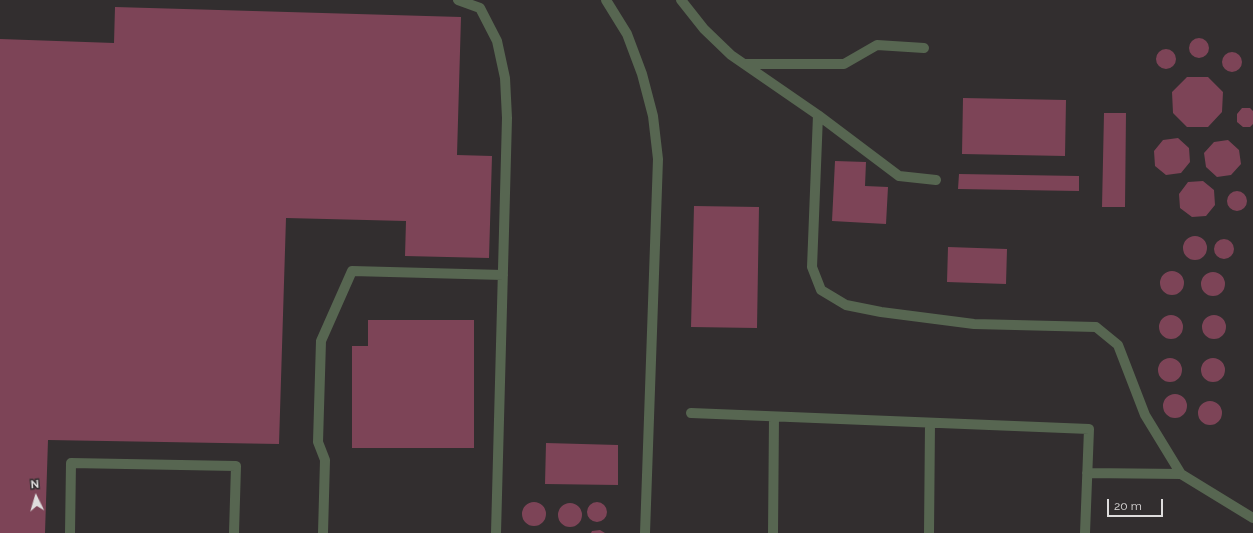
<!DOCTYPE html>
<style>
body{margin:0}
#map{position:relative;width:1253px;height:533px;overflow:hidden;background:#322e2f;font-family:Raleway,sans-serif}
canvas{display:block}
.north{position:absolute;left:16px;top:477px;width:40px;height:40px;-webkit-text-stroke:3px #322e2f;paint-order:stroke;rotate:355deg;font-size:11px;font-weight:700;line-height:16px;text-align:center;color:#dfdddd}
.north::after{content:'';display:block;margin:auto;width:14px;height:18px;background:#dfdddd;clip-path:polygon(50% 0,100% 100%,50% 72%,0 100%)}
.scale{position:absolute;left:1107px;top:499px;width:56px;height:18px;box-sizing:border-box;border:2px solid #dfdddd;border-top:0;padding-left:5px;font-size:12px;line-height:14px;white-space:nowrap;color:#dfdddd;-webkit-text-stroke:3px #322e2f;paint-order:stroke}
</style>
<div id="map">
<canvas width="1253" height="533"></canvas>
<div class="north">N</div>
<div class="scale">20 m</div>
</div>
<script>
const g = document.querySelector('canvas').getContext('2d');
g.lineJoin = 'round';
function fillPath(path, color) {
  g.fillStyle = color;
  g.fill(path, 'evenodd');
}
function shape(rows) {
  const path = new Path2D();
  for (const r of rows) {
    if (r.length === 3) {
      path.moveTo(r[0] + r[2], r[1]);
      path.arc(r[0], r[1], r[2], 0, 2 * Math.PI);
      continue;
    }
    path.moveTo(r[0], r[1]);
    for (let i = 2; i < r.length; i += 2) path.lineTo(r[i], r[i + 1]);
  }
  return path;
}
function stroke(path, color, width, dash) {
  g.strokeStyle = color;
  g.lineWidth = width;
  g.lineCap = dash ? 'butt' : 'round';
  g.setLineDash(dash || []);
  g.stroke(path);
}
const building = shape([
 [115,7,461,17,457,155,492,156,489,258,405,256,406,221,286,218,279,444,48,440,45,533,0,533,0,39,114,43],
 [1199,48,10],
 [1166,59,10],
 [1232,62,10],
 [1187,77,1208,77,1223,92,1222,112,1208,127,1187,127,1173,113,1172,92],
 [963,98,1066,100,1065,156,962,154],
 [1242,108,1250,108,1253,111,1253,124,1250,127,1243,127,1237,122,1237,114],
 [1104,113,1126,113,1125,207,1102,207],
 [1178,138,1189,148,1190,162,1181,173,1166,175,1155,166,1154,151,1163,140],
 [1228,140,1239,150,1241,164,1231,175,1217,177,1206,167,1204,153,1214,142],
 [835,161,866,162,865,186,888,187,886,224,832,221],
 [959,174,1079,176,1079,191,958,189],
 [1203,181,1214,190,1215,205,1206,216,1192,217,1180,208,1179,194,1188,182],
 [1237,201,10],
 [694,206,759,207,757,328,691,327],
 [1195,248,12],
 [1224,249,10],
 [948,247,1007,249,1006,284,947,282],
 [1172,283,12],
 [1213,284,12],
 [1171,327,12],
 [1214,327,12],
 [368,320,474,320,474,448,352,448,352,346,368,346],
 [1170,370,12],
 [1213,370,12],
 [1175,406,12],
 [1210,413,12],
 [546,443,618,445,618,485,545,484],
 [534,514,12],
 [597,512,10],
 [570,515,12],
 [600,530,605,533,591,533,592,531]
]);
const minor = shape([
 [458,0,480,8,497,41,505,78,507,118,496,533],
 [606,0,627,34,642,74,653,116,658,159,645,533],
 [681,0,704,29,731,55,818,115,899,176,936,180],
 [744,64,844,64,877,45,924,48],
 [818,115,812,267,821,290,846,305,881,312,974,324,1096,327,1118,345,1145,415,1181,474,1087,473],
 [691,413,1089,429,1085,533],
 [1181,474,1253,518],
 [70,533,71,463,236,466,234,533],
 [323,533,325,460,318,442,321,341,352,271,503,275],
 [773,533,774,417],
 [929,533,930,423]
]);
fillPath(building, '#7d4457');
stroke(minor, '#576651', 10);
</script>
